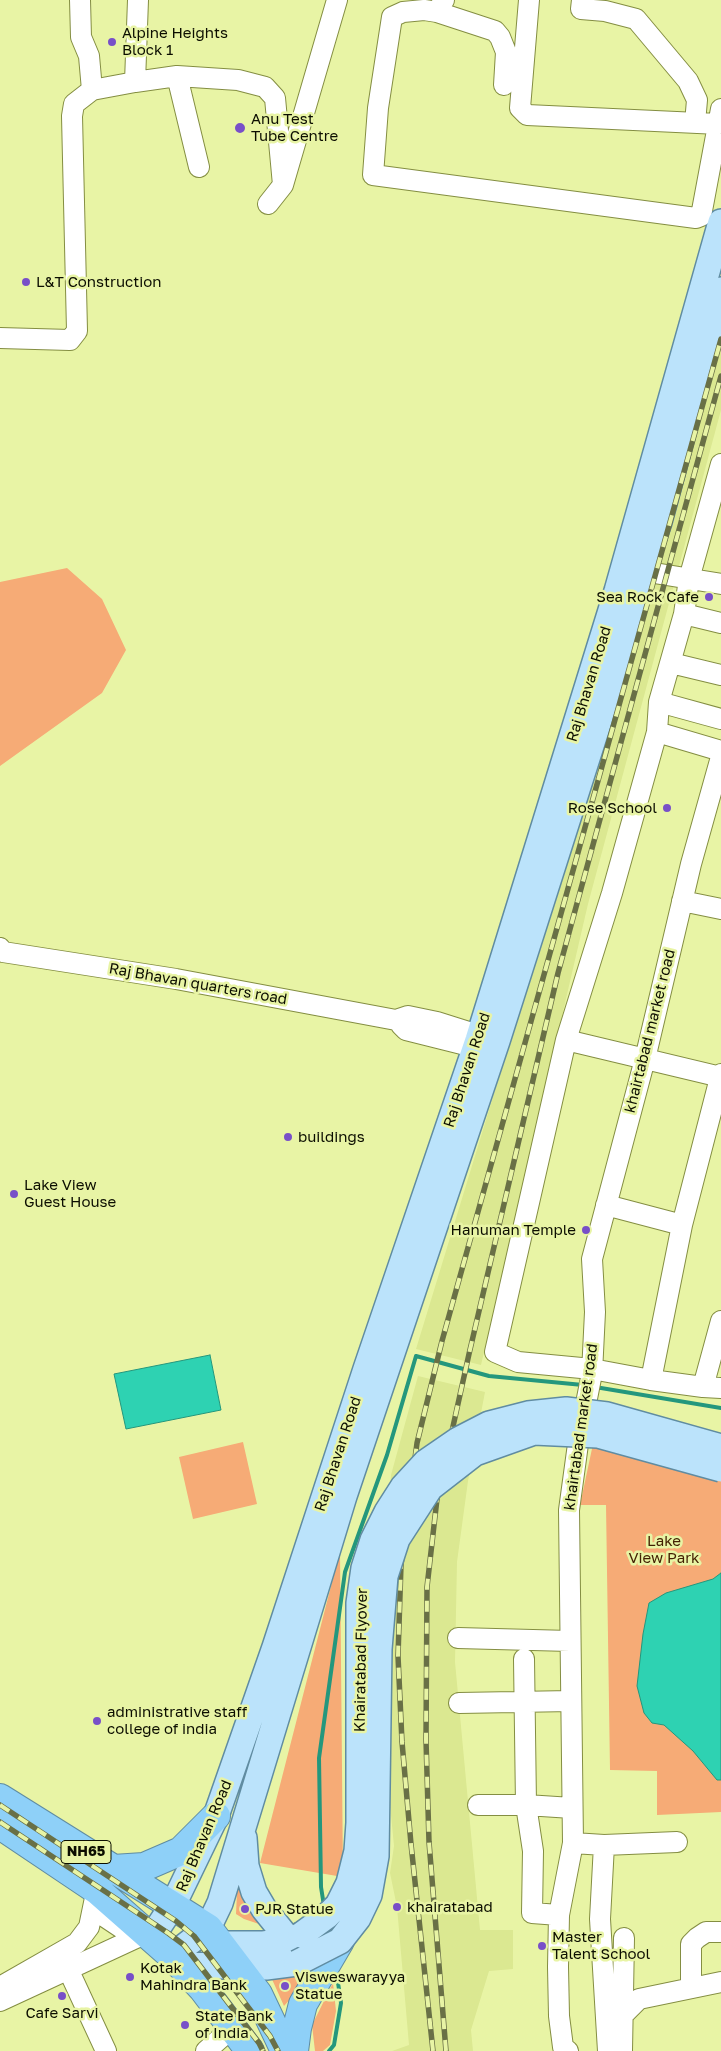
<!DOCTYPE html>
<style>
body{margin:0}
canvas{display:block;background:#e8f4a5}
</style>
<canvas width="721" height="2051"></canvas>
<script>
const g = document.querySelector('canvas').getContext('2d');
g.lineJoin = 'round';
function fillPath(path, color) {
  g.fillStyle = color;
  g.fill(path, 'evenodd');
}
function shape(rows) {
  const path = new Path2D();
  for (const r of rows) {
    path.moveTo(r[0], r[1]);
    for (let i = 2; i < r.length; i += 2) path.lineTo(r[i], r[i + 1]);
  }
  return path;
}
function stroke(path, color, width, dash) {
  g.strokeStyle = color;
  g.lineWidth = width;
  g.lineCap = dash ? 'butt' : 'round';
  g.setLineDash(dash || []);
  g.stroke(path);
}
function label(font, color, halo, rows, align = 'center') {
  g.font = font + ' "Golos Text",sans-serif';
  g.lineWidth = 5;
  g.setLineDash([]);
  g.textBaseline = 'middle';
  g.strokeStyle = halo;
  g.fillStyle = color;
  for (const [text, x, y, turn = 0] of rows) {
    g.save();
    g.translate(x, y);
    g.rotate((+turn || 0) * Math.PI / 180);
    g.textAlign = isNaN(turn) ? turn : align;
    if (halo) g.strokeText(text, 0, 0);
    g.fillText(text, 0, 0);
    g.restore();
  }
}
const built = shape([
 [721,327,721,410,588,904,481,1365,416,1349,655,567],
 [418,1376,485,1392,468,1481,457,1562,455,1662,480,1930,513,1930,513,1969,489,1971,471,2030,473,2051,392,2051,409,2045,397,1907,390,1873,394,1846,384,1742,386,1539,391,1475]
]);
const green = shape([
 [67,568,102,599,126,650,102,693,0,766,0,582],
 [243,1442,257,1504,193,1519,179,1457],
 [593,1444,721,1476,721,1812,657,1815,657,1771,610,1770,606,1505,580,1505],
 [340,1551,343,1877,260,1863],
 [238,1871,265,1926,244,1919,236,1914],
 [310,1968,313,1973,284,2006,271,1977],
 [333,1983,336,2011,330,2045,323,2051,315,2051,312,2025]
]);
const water = shape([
 [210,1355,221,1410,126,1429,114,1374,210,1355],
 [721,1573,721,1780,717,1780,693,1751,664,1725,652,1723,644,1713,637,1686,643,1634,649,1603,666,1593,713,1579,721,1573]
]);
const stream = shape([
 [595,1387,721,1408],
 [324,1906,321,1887,319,1758,345,1572,387,1455,416,1356,489,1376,583,1385],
 [329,2051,334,2045,341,2003,336,1969]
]);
const minor = shape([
 [80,0,81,37,89,56,92,90],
 [444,0,437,12,424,10,403,12,392,17,378,108,373,175,696,218,701,216,721,109],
 [529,0,520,108,527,115,719,124],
 [582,0,581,9,605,11,636,19,688,81,697,100,695,123],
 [437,12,495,31,500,37,506,52,504,85],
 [177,76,199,167],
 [135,82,138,0],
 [268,204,283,185,337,0],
 [0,338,70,340,77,331,72,116,74,104,92,90,135,82,177,76,238,80,265,87,275,98,283,185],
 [721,464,689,579,684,614,659,702,657,732,612,893,566,1040,495,1352,518,1362,592,1369,651,1380,682,1225,721,1074],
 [642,571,721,584],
 [684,614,721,623],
 [671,663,721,675],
 [659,702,721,719],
 [657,732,721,751],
 [682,901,721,909],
 [0,948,3,952,176,979,396,1020,408,1016,437,1022,494,1040],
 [401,1025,406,1030,466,1045],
 [566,1040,721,1077],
 [606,1205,682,1225],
 [651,1380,703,1387,721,1321],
 [703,1387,721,1388],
 [458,1638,570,1641],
 [524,1659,526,1805,533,1851,532,1913,559,1915],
 [459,1703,571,1701],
 [478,1805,526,1805,572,1808],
 [573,1843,604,1845,677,1842],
 [604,1845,600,1919,608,2051],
 [93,1909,135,1937],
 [68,1969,106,2051],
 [0,1987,77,1943,89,1927,95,1898],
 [691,1988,691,1944,697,1938,706,1932,721,1932],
 [0,2001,136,1938],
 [624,2014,639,1999,721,1982],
 [206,2051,233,2027],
 [568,2051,563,2047,559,2016,558,1967,559,1915,573,1843,569,1510,578,1444,592,1373,595,1312,592,1259,645,1059,691,864,721,757],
 [622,2051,624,1938]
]);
const major = shape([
 [244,1838,246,1866,254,1892,264,1909,289,1940],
 [151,1938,173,1905,216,1816,275,1647,366,1369,478,1040,617,591,721,222],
 [221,1944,262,1944,289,1940,301,1935],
 [172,1956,208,1928,220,1903,344,1496,497,1041,617,664,642,571,659,522,721,290],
 [181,1965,266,1967,297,1963]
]);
const highway = shape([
 [0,1798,208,1928,258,1994,285,2051],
 [0,1825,97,1890,172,1956,203,1989,250,2051],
 [113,1869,144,1867,181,1851,216,1816],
 [294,2051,297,2028,303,2004,340,1941]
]);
const rail = shape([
 [0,1805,176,1921,194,1936,270,2036,278,2051],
 [0,1822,168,1933,184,1945,259,2043,263,2051],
 [433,2051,411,1844,402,1742,398,1656,401,1565,417,1443,442,1341,721,339],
 [446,2051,429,1842,426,1740,427,1587,437,1499,469,1354,558,973,721,376]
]);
const majorBridge = shape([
 [301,1935,327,1916,338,1905,349,1883,357,1851,359,1823,359,1603,364,1568,373,1540,387,1512,403,1487,426,1462,458,1440,489,1424,528,1414,566,1410,607,1415,721,1447],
 [297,1963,340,1941,358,1918,369,1895,376,1856,379,1649,385,1576,397,1539,430,1488,475,1453,534,1432,598,1435,721,1469]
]);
const markers = [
 [112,42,5,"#784fc8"],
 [240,128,6,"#784fc8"],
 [26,282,5,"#784fc8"],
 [709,597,5,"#784fc8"],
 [667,808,5,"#784fc8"],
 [288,1137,5,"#784fc8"],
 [14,1194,5,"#784fc8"],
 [586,1230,5,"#784fc8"],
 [97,1721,5,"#784fc8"],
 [397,1907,5,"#784fc8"],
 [245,1909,5,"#784fc8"],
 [542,1946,5,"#784fc8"],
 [130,1977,5,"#784fc8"],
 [285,1986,5,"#784fc8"],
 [62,1996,5,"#784fc8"],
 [185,2025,5,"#784fc8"]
];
const shields = [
 [86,1852,50]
];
const shieldNames = [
 ["NH65",86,1852]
];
const poiNames = [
 ["Alpine Heights",122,33],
 ["Block 1",122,50],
 ["Anu Test",251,119],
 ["Tube Centre",251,136],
 ["L&T Construction",36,282],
 ["Sea Rock Cafe",699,597,"right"],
 ["Rose School",657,808,"right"],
 ["buildings",298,1137],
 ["Lake View",24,1185],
 ["Guest House",24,1202],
 ["Hanuman Temple",576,1230,"right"],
 ["administrative staff",107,1712],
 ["college of india",107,1729],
 ["khairatabad",407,1907],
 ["PJR Statue",255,1909],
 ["Master",552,1937],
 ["Talent School",552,1954],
 ["Kotak",140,1968],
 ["Mahindra Bank",140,1985],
 ["Visweswarayya",295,1977],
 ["Statue",295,1994],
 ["Cafe Sarvi",62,2013,"center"],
 ["State Bank",195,2016],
 ["of India",195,2033]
];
const streetNames = [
 ["Raj Bhavan Road",589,684,-73],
 ["Raj Bhavan quarters road",198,984,10],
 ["khairtabad market road",650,1031,-76],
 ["Raj Bhavan Road",467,1070,-72],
 ["khairtabad market road",581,1427,-82],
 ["Raj Bhavan Road",338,1454,-72],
 ["Khairatabad Flyover",361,1660,-89],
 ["Raj Bhavan Road",204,1836,-67]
];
const parkNames = [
 ["Lake",664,1541],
 ["View Park",664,1558]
];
fillPath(built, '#dbe891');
fillPath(green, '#f6ab76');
fillPath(water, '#2ed2b2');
stroke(water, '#24977d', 1);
stroke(stream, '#24977d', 4);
stroke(minor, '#848e42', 22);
stroke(major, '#608ca1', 28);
stroke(highway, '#608ca1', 30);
stroke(minor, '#fff', 20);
stroke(major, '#bbe3fb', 25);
stroke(highway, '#8ed0f8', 28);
stroke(rail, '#697046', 5.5);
stroke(rail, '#e8f4a5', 4, [11]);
stroke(majorBridge, '#608ca1', 28, []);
stroke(majorBridge, '#bbe3fb', 25);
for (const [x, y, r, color] of markers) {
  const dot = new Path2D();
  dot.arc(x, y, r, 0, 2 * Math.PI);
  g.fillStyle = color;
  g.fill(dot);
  stroke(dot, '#e8f4a5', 2);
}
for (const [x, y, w] of shields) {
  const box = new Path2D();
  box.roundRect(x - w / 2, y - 11.5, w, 23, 4);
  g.fillStyle = '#e8f4a5';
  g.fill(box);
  stroke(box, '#0c0e00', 1);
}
label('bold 14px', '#0c0e00', null, shieldNames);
label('15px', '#0c0e00', '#e8f4a5', poiNames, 'left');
label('15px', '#0c0e00', '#e8f4a5', streetNames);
label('15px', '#421f02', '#e8f4a5', parkNames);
</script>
